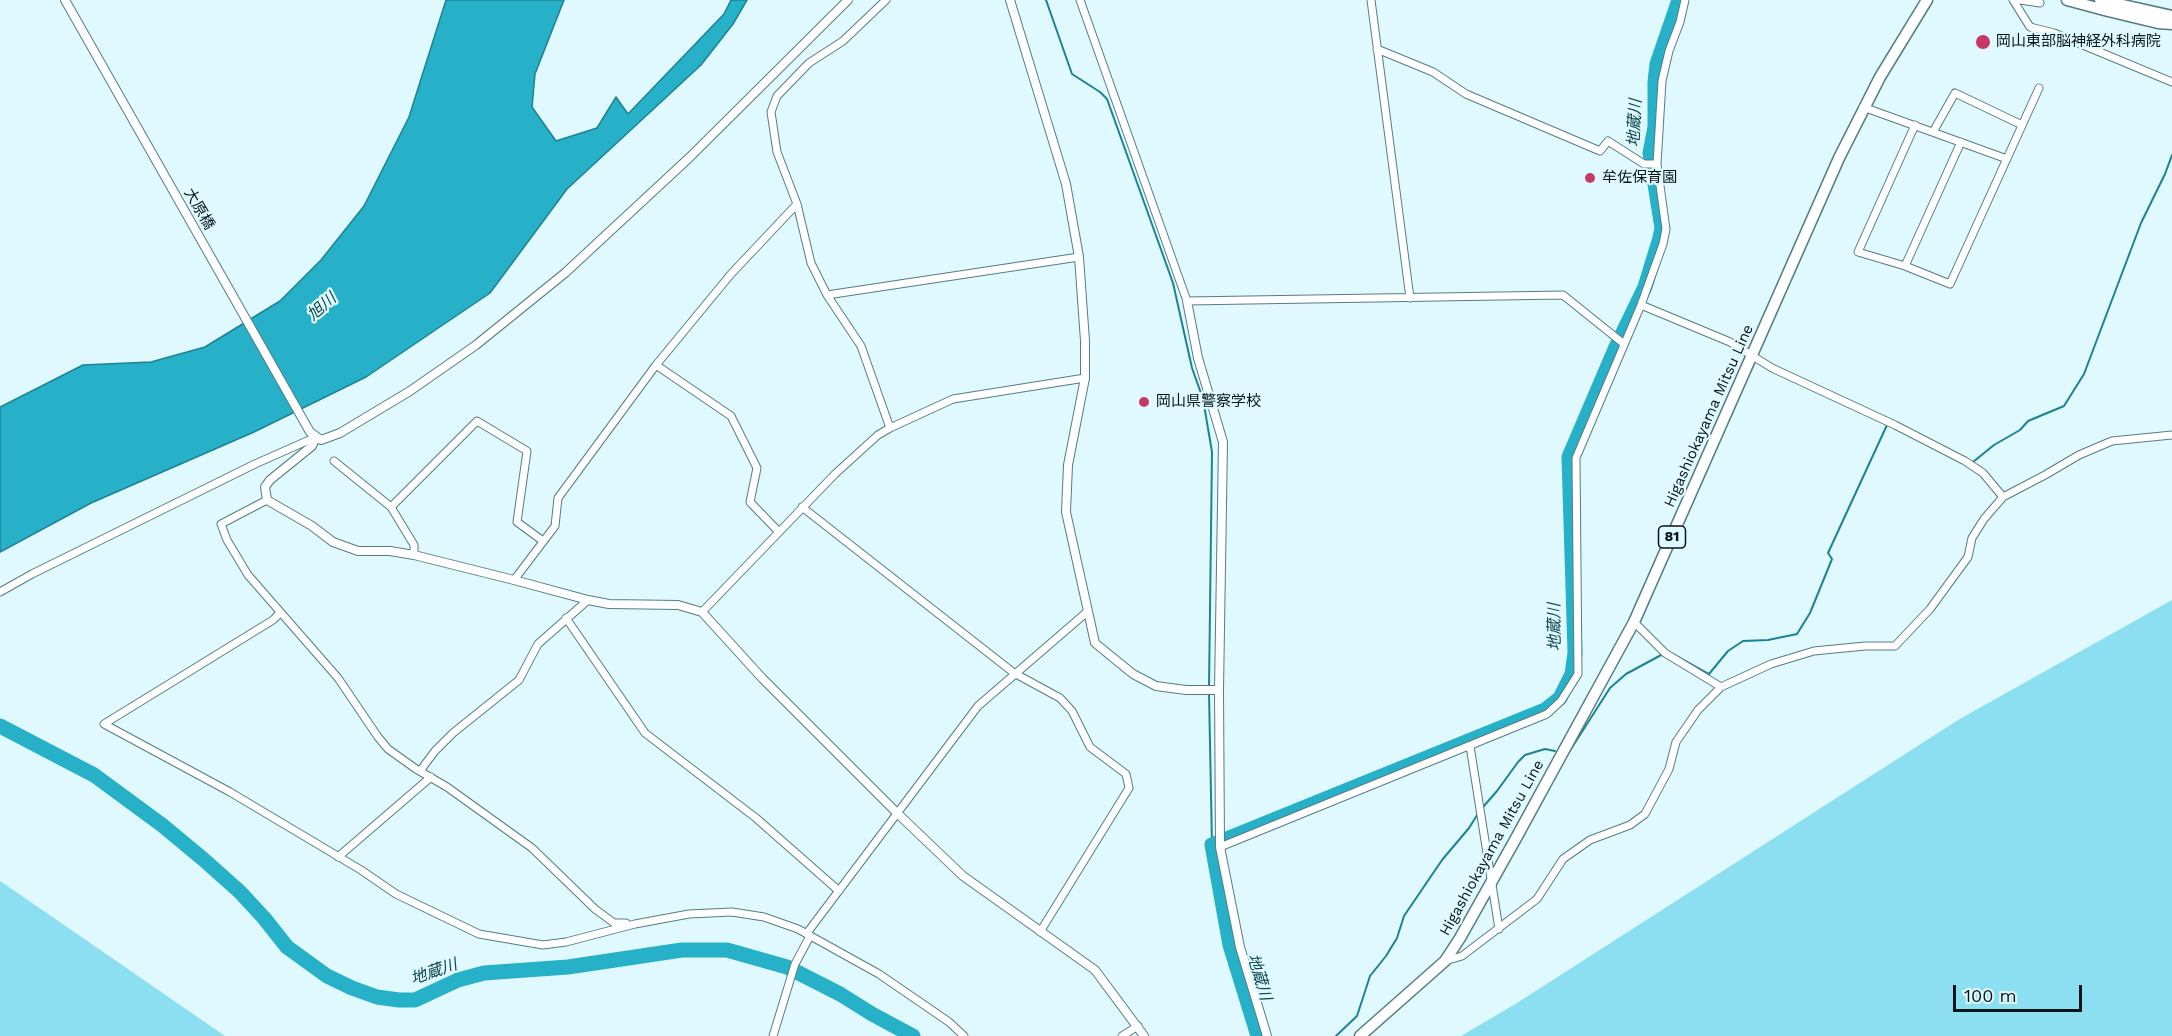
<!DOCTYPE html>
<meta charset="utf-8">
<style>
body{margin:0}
#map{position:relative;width:2172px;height:1036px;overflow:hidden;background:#e0f9fe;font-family:"Work Sans",sans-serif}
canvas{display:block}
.scale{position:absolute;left:1953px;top:985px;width:129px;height:27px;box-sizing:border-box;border:3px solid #061518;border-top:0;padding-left:8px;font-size:18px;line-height:21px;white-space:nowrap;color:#061518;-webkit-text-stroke:4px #e0f9fe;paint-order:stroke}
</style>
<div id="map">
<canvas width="2172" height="1036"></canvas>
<div class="scale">100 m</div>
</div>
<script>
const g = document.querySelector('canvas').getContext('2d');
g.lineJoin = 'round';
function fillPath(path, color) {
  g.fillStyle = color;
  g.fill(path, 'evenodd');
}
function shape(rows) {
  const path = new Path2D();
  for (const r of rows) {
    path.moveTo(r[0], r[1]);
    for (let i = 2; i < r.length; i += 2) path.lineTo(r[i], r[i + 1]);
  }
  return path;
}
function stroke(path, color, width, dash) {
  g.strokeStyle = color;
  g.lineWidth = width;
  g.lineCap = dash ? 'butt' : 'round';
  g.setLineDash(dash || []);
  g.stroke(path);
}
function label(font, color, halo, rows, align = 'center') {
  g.font = font + ' "Work Sans","Noto Sans JP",sans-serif';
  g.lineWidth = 4.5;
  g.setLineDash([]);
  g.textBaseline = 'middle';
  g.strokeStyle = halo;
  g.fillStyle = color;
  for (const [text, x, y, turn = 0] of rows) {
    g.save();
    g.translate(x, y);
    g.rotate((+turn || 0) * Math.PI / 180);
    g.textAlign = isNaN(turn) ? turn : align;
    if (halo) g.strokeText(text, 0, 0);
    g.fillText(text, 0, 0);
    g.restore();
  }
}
const green = shape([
 [2172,600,2172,1036,1461,1036,1517,1003,1958,720],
 [0,881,67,927,225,1036,0,1036]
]);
const water = shape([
 [446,0,564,0,535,74,532,107,556,141,597,128,616,97,628,114,724,14,731,0,747,0,733,24,701,65,567,189,490,293,366,377,254,432,91,503,0,552,0,407,83,365,151,362,205,347,280,301,321,260,364,206,409,117,446,0]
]);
const stream = shape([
 [1046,0,1072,74,1100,92,1107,99,1173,283,1192,368,1203,399,1212,452,1209,687],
 [1971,462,1973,462,1994,445,2020,430,2028,421,2064,406,2084,374,2141,223,2165,174,2172,155],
 [1673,654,1709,674,1728,651,1743,641,1768,640,1797,634,1810,613,1832,559,1828,553,1887,425],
 [1209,693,1212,845],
 [1569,752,1610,688,1626,674,1663,654],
 [1483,807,1497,791,1518,762,1525,755,1545,749,1555,751],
 [1336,1036,1357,1016,1370,976,1386,956,1397,938,1404,916,1442,860,1469,828,1479,812]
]);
const river = shape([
 [0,726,94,775,162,825,203,859,240,892,264,918,287,947,327,976,352,988,377,997,399,1000,415,1000,458,980,484,973,568,967,682,950,727,950,787,967,840,994,872,1014,913,1036],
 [1258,1036,1230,945,1212,845,1545,710,1560,698,1572,674,1575,653,1569,457,1616,347,1645,287,1660,238,1662,228,1650,153,1655,127,1655,82,1657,64,1679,0]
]);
const minor = shape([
 [886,0,843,41,809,63,777,96,771,112,777,152,797,204,811,263,827,295,861,346,890,428],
 [1080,0,1187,301,1563,295,1624,344],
 [1371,0,1410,298],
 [2013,0,2030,27,2054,33,2172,82],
 [2020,0,2040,3],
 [1377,49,1433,72,1466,94,1600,151,1608,141,1644,164,1657,164],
 [1863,107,2007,159],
 [1915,125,1858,252,1905,266,1950,284,2039,88],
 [1933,132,1955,93,2022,125],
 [1905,266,1961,142],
 [827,295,1079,257],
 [1641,305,1730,342,1772,368,1895,425,1965,461,1983,473,2003,497],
 [656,365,731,416,757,468,750,502,778,531],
 [334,461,391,507,414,545,414,555],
 [267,500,221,524,227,540,248,575,338,678,378,737,388,749,416,769,447,787,532,848,595,909,614,923,626,923],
 [391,507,477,421,527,451,517,522,543,541],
 [802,507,1014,673,1060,698,1072,711,1090,747,1126,774,1129,788,1040,932],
 [514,580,555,526,558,498,656,365,731,274,797,204],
 [0,592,32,574,255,464,316,437],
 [702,612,835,474,878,435,890,428,953,399,1085,378],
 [280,613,273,620,104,724,230,792,361,870,396,894,479,934,543,945,566,942,635,924,689,914,732,912,764,917,798,929,879,974,949,1022,964,1036],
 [566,618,645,733,756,818,839,891],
 [1634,622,1665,653,1721,687],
 [1470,746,1499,929],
 [420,771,435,751,453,733,519,680,538,644,588,600],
 [1220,847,1547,714,1561,701,1578,674,1576,458,1641,305,1663,244,1666,229,1657,164,1662,81,1669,51,1680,22,1685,0],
 [338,857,431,777],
 [807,933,978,706,1087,612],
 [1445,961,1462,956,1537,899,1563,859,1590,840,1630,825,1645,814,1669,769,1676,742,1698,710,1721,687,1771,664,1814,651,1865,646,1895,646,1930,609,1968,557,1972,538,1984,519,2003,497,2045,475,2079,455,2112,441,2172,435],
 [773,1036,795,964,810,936],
 [1122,1036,1138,1026]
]);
const tertiary = shape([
 [65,0,310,432,321,440,340,433,410,391,476,345,565,273,690,157,848,0],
 [1010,0,1066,184,1079,257,1085,341,1085,378,1068,465,1066,512,1095,643,1133,674,1156,686,1186,690,1219,690],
 [1187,301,1198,358,1223,442,1219,690,1220,847,1240,947,1267,1036],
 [316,437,312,446,270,480,265,487,267,500,312,526,333,542,358,551,390,551,414,555,514,580,588,600,609,604,678,605,702,612,762,678,896,812,963,876,1095,970,1144,1036]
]);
const primary = shape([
 [2067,0,2108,11,2158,23,2172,24],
 [2100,0,2172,16],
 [1360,1036,1445,961,1460,938,1515,840,1634,622,1839,158,1880,77,1927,0]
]);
const markers = [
 [1983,42,8,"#c63967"],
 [1590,178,6,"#c63967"],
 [1144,402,6,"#c63967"]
];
const shields = [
 [1672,537,27]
];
const shieldNames = [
 ["81",1672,537]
];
const poiNames = [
 ["岡山東部脳神経外科病院",1996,42],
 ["牟佐保育園",1602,178],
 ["岡山県警察学校",1156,402]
];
const streetNames = [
 ["大原橋",199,209,60],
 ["Higashiokayama Mitsu Line",1709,416,-66],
 ["Higashiokayama Mitsu Line",1492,848,-61]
];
const waterNames = [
 ["地蔵川",1635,123,-87],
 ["旭川",322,307,-41],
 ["地蔵川",1555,627,-91],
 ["地蔵川",434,972,-19],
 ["地蔵川",1259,977,73]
];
fillPath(green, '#8bdff0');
fillPath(water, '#27b1c8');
stroke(water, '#1d8293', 1.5);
stroke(stream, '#1d8293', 2);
stroke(river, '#27b1c8', 15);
stroke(minor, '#567c83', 9);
stroke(tertiary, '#567c83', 10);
stroke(primary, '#567c83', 13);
stroke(minor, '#fff', 7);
stroke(tertiary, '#fff', 8);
stroke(primary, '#fff', 10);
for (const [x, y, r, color] of markers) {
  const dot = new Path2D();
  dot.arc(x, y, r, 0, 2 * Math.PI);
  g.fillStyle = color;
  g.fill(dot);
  stroke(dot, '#e0f9fe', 2);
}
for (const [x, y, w] of shields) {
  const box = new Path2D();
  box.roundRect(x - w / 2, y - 11, w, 22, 4.5);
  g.fillStyle = '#e0f9fe';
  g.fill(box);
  stroke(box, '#061518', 1.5);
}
label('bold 14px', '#061518', null, shieldNames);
label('15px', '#061518', '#e0f9fe', poiNames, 'left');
label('15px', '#061518', '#e0f9fe', streetNames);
label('italic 16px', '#0c464f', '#e0f9fe', waterNames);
</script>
